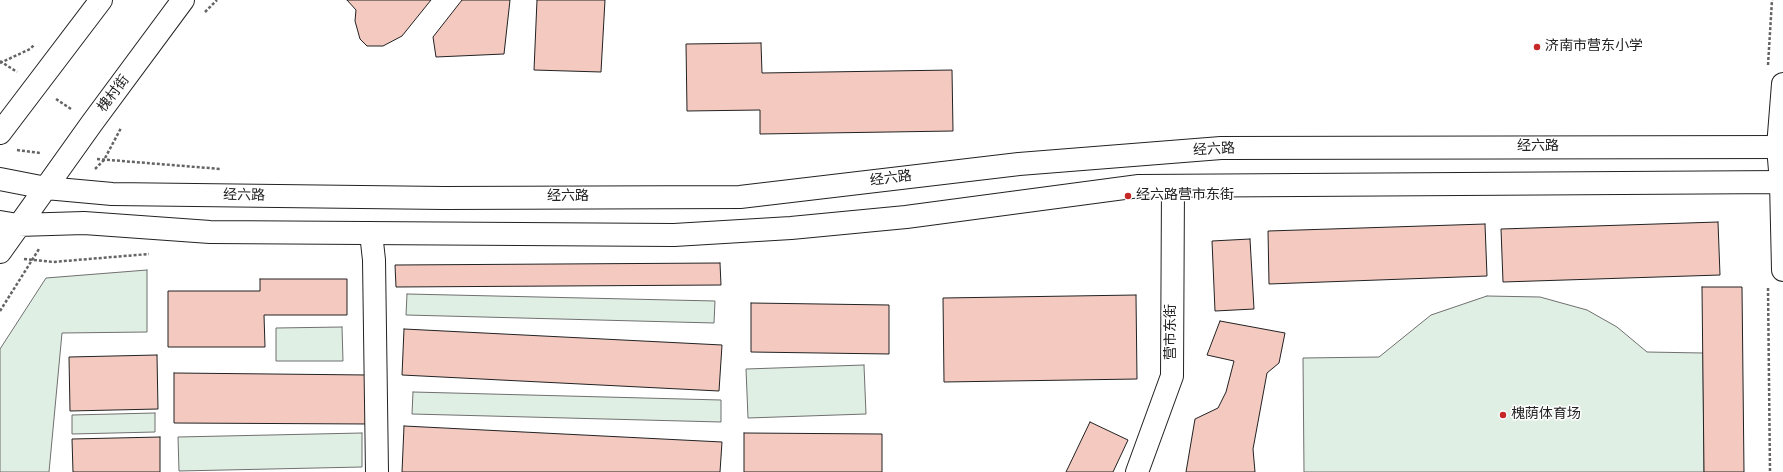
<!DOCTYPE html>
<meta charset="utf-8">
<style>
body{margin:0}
canvas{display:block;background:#fff}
</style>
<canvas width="1783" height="472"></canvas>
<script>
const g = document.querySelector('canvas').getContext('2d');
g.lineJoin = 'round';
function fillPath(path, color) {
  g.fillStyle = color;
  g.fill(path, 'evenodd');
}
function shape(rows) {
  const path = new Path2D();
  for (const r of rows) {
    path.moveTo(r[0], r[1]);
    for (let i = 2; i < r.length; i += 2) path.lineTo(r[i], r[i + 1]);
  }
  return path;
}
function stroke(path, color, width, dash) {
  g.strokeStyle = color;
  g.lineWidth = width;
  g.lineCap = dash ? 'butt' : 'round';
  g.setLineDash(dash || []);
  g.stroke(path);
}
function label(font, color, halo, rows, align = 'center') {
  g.font = font + ' "Titillium Web","Noto Sans SC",sans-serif';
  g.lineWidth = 3;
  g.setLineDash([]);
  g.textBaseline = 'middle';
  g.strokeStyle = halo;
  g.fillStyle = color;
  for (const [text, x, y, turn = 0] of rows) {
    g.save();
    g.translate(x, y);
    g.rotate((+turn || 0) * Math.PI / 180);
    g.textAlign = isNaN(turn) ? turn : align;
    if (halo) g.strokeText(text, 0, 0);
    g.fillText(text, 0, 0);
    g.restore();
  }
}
const green = shape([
 [147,270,147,332,62,333,49,472,0,472,0,349,46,278,147,270],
 [407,294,715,301,714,323,406,315,407,294],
 [1487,296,1540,297,1587,310,1617,327,1647,352,1703,353,1704,472,1304,472,1303,358,1379,357,1431,315,1487,296],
 [342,327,343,361,276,361,276,328,342,327],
 [864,365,866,414,748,418,746,369,864,365],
 [413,392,721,400,721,422,412,414,413,392],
 [155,413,155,432,72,434,72,415,155,413],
 [362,433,362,467,179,471,178,437,362,433]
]);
const building = shape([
 [347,0,431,0,402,36,383,46,367,46,360,39,355,21,356,10,347,0],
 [462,0,510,0,504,54,436,57,433,37,462,0],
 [537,0,605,0,601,72,534,70,537,0],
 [761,43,762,73,952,70,953,131,760,134,760,110,687,111,686,44,761,43],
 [1718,222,1720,275,1503,282,1501,229,1718,222],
 [1485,224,1487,276,1269,284,1268,231,1485,224],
 [1250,239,1254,309,1215,311,1212,241,1250,239],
 [720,263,721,285,396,287,395,265,720,263],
 [260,279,347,279,347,315,264,315,265,347,168,347,168,291,260,291,260,279],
 [1702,287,1742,287,1744,472,1704,472,1702,287],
 [1136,295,1137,379,944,382,943,298,1136,295],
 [751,303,889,305,889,354,751,352,751,303],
 [1220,321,1285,333,1279,363,1267,373,1253,449,1255,472,1186,472,1195,419,1218,408,1226,392,1234,361,1207,355,1220,321],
 [404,329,722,345,719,391,402,375,404,329],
 [157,355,158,409,70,411,69,357,157,355],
 [174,373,368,375,368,424,174,423,174,373],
 [1090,422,1128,440,1113,472,1066,472,1090,422],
 [404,426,722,442,720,472,402,472,404,426],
 [744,433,882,434,882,472,744,472,744,433],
 [160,437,160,472,73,472,72,439,160,437]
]);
const path = shape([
 [205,12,217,0],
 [0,61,17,72],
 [0,63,30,49,34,45],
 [1768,65,1772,0],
 [56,99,71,109],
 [17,150,40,153],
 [97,159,221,169],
 [95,169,104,160,121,128],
 [24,259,53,262,149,254],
 [1768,288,1770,472],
 [0,311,39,249]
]);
const minor = shape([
 [1781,182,1778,147,1783,84],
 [371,233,374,260,377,472],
 [1137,472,1172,376,1173,186]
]);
const major = shape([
 [0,133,101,0],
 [0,179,46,188,112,194,444,198,740,197,1019,164,1221,148,1783,147],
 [1781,182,1783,270],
 [0,222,18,225,84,223,210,232,674,235,791,228,906,217,1139,186,1783,182],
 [0,252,92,123,183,0]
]);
const markers = [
 [1537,47,4,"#c62828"],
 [1128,196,4,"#c62828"],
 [1503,415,4,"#c62828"]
];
const poiNames = [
 ["济南市营东小学",1545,47],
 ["经六路营市东街",1136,196],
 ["槐荫体育场",1511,415]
];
const streetNames = [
 ["槐村街",114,94,-53],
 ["经六路",1538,147],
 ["经六路",1214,150,-3],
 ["经六路",891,179,-7],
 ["经六路",244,196,1],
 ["经六路",568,197],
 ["营市东街",1172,332,-90]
];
fillPath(green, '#e0efe3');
stroke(green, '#6f6f6f', 1);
fillPath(building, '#f3c9c0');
stroke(building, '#222', 1);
stroke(minor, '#222', 24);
stroke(major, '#222', 24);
stroke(path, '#646464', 2.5, [3, 2]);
stroke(minor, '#fff', 22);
stroke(major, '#fff', 22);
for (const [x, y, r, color] of markers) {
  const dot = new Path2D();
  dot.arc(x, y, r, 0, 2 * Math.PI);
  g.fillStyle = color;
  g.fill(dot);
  stroke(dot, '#fff', 1.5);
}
label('14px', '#222', '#fff', poiNames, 'left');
label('14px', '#222', '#fff', streetNames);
</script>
